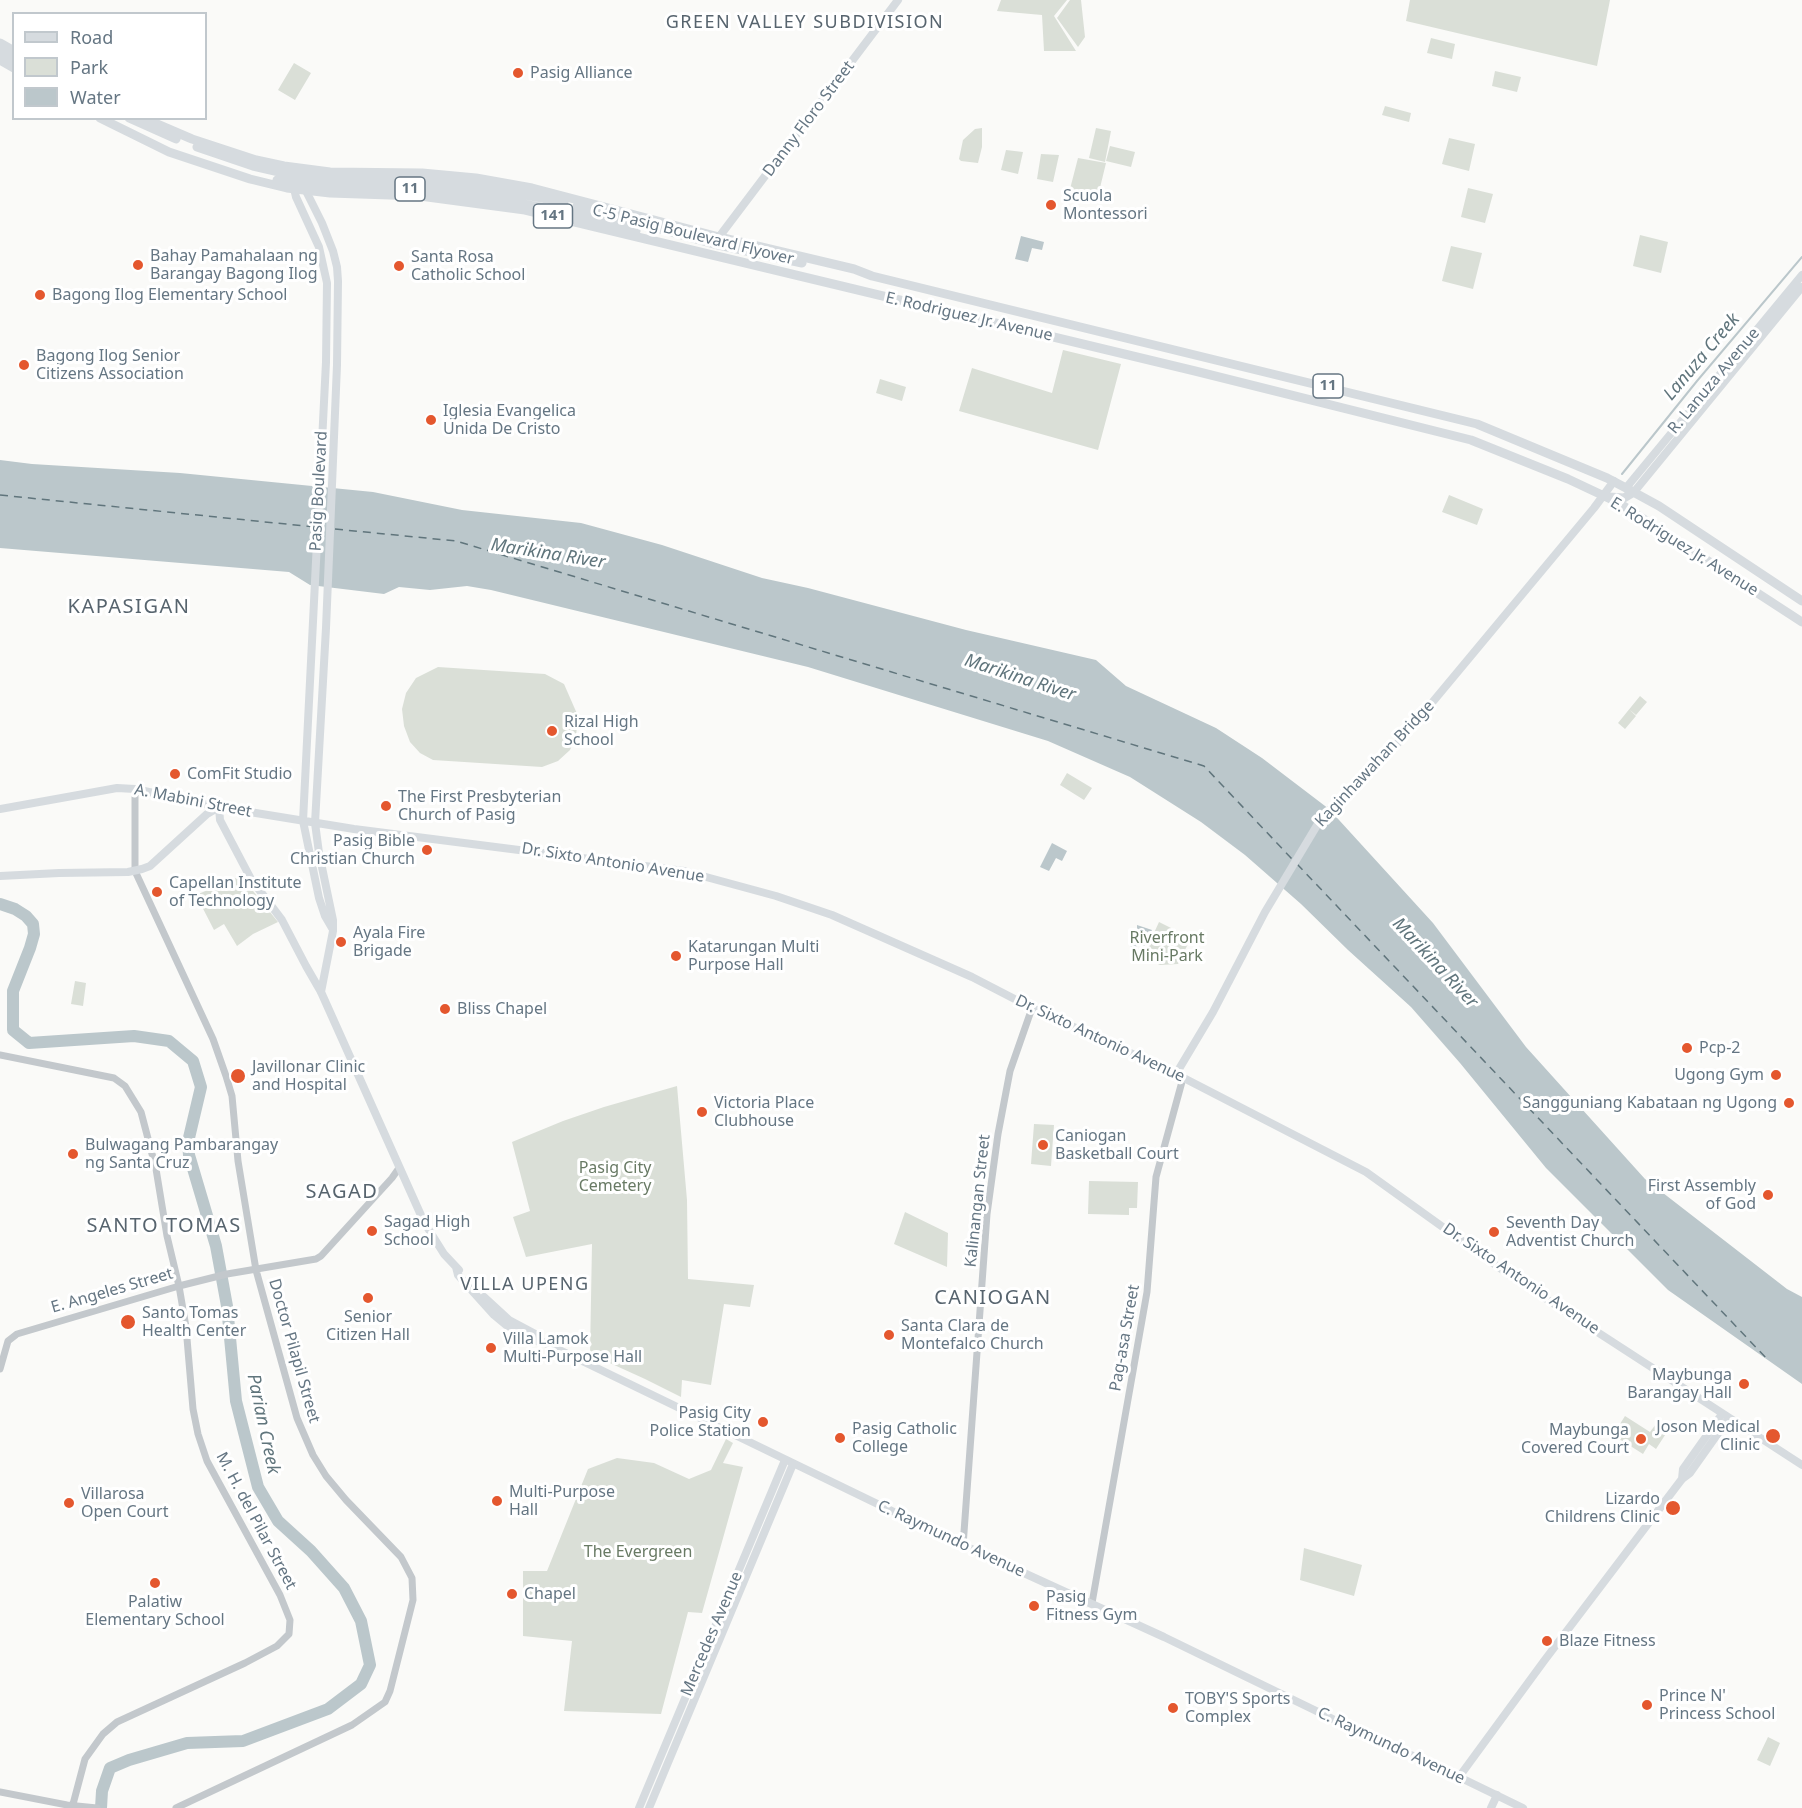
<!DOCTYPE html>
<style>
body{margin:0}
#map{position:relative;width:1802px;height:1808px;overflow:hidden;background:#fafaf8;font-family:"Noto Sans",sans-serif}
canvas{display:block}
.legend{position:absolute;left:12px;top:12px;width:195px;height:108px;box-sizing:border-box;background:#fff;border:2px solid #c1c8cd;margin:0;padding:8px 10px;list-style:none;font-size:18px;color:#657683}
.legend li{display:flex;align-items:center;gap:12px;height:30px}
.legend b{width:30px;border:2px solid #c1c8cd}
</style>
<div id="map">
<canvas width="1802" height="1808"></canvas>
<ul class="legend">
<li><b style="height:8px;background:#d6dbdf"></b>Road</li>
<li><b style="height:16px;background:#dadfd7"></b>Park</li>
<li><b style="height:16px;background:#bbc7cb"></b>Water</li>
</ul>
</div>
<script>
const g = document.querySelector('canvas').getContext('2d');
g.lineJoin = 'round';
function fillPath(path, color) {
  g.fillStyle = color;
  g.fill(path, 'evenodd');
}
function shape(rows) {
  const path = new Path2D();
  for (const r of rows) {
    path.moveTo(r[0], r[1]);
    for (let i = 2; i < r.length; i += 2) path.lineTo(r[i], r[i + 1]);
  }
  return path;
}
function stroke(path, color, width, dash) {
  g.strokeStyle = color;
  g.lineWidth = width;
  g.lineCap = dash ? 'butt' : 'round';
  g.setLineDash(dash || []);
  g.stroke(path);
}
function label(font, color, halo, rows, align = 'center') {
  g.font = font + ' "Noto Sans",sans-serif';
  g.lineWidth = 6;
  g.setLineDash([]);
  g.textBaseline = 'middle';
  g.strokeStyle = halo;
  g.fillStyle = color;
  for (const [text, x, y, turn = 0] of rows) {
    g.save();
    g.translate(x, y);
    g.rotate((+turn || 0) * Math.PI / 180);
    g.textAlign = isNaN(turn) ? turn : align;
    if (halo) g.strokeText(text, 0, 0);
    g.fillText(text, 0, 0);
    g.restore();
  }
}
const green = shape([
 [1001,0,1067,0,1054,16,1076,51,1044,51,1042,15,997,11],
 [1070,0,1081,0,1085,37,1078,47,1057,18],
 [1410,0,1610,0,1597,66,1406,21],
 [1431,38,1455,44,1452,59,1427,53],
 [294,63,311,73,295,100,278,90],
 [1495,71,1521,77,1517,92,1492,86],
 [1385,106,1411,113,1409,122,1382,115],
 [982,128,982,147,978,163,961,161,959,159,963,140,975,129],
 [1096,128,1111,131,1105,162,1089,158],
 [1449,138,1475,144,1469,171,1442,164],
 [1110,146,1135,152,1131,167,1106,161],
 [1006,150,1023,152,1018,174,1001,170],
 [1041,154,1059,155,1053,182,1037,179],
 [1078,158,1106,163,1098,196,1070,189],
 [1468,188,1493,194,1485,223,1461,217],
 [1640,235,1668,242,1661,273,1633,266],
 [1451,246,1482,253,1473,289,1442,281],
 [1063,350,1121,364,1098,450,959,411,972,368,1052,393],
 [880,379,906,387,902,401,876,393],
 [1449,495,1483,509,1477,525,1442,512],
 [438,667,545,674,564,684,578,716,576,736,570,750,558,761,542,767,433,760,420,753,410,742,404,726,402,709,406,693,416,678],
 [1640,696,1647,702,1636,715,1630,710,1636,716,1625,729,1618,723],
 [1067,773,1092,788,1084,800,1060,785],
 [241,876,278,922,253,934,237,946,224,924,214,930,196,895],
 [1159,922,1191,938,1178,964,1160,965,1143,957],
 [75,981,86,983,83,1006,71,1004],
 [677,1086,687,1200,688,1279,754,1285,750,1307,724,1304,711,1385,682,1380,681,1397,645,1379,590,1354,592,1244,526,1257,513,1217,530,1211,512,1142,563,1121,604,1107],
 [1034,1124,1054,1125,1051,1166,1031,1164],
 [1089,1181,1138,1182,1137,1208,1129,1208,1129,1215,1088,1214],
 [905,1212,948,1233,947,1267,894,1244],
 [1625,1416,1650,1432,1656,1424,1667,1432,1656,1449,1649,1444,1643,1454,1613,1435],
 [726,1439,733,1443,723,1463,743,1467,702,1613,688,1612,661,1714,564,1711,572,1641,523,1636,523,1571,547,1571,588,1469,617,1458,654,1463,689,1479,711,1470],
 [1304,1548,1362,1565,1354,1596,1300,1580],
 [1768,1737,1780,1743,1770,1766,1757,1760]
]);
const water = shape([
 [1021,236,1044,242,1042,250,1032,248,1028,262,1015,259],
 [0,460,32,464,180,473,373,492,462,510,581,523,662,545,762,578,808,588,966,630,1096,660,1126,686,1216,728,1262,758,1329,809,1433,923,1526,1047,1645,1179,1787,1289,1802,1297,1802,1384,1668,1290,1546,1168,1460,1063,1411,1007,1348,950,1301,904,1245,855,1201,822,1130,777,1048,741,808,667,491,590,467,586,430,590,399,587,384,594,310,585,289,572,0,548],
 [1052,843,1067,851,1062,861,1056,858,1049,871,1040,867],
 [1137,925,1152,930,1150,934,1152,938,1144,946,1138,944,1135,949,1131,947,1130,943,1135,939,1134,934,1137,931]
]);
const stream = shape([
 [1622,474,1697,381,1802,257]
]);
const river = shape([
 [0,904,15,909,26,916,33,924,34,934,30,948,13,991,13,1030,29,1043,134,1036,169,1041,193,1061,201,1087,188,1142,189,1155,216,1246,227,1306,236,1401,258,1487,278,1521,311,1551,344,1588,361,1621,370,1665,361,1684,328,1709,243,1741,187,1743,129,1760,110,1768,102,1791,101,1808]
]);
const ferry = shape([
 [0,495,315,527],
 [335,529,456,541,1204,766,1292,859],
 [1297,864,1768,1360]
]);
const tertiary = shape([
 [135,789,135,871,213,1039,226,1076,232,1096,238,1161,256,1270,297,1418,313,1455,326,1476,346,1500,401,1557,412,1578,413,1600,390,1691,385,1702,352,1725,176,1808],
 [0,1055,114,1078,125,1086,141,1112,156,1169,167,1236,179,1286,186,1327,193,1409,198,1434,207,1461,280,1595,290,1620,289,1634,277,1646,245,1663,117,1722,103,1734,85,1759,72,1808],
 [0,1369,8,1341,17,1334,179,1286,227,1274,316,1259,321,1256,392,1178,399,1168],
 [963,1546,987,1214,998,1134,1010,1071,1032,1008],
 [1092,1603,1147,1292,1156,1177,1183,1078],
 [0,1792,67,1805,97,1808]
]);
const secondary = shape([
 [293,184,296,197,319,247,327,283,326,362,303,821,319,898,325,916,332,928],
 [306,185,306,191,322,223,333,251,337,267,338,281,337,365,326,628,315,823,319,853,333,920,333,931,321,992],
 [719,237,898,0],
 [1626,488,1802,275],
 [1634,492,1802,287],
 [219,807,220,820,251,879,282,920,306,966,321,992,424,1222,444,1254,459,1270],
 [0,809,117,788,135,789,219,807,354,829,684,871,776,896,832,915,972,977,1032,1008,1176,1074,1366,1172,1511,1276,1802,1465],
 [0,876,59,873,128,872,142,869,150,866,207,814,219,807],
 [1176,1074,1213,1012,1265,912,1319,822,1345,793,1401,740,1594,508,1614,481],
 [456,1267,458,1275,494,1315,506,1325,539,1342,543,1342,956,1542,1164,1637,1341,1723,1392,1748,1424,1760,1523,1808],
 [484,1297,509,1320,539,1336],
 [1682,1479,1683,1469,1722,1414],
 [1459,1777,1544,1661,1682,1479,1690,1473,1729,1418],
 [639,1808,785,1460],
 [649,1808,793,1464],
 [1491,1808,1497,1795]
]);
const primary = shape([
 [0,43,14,51],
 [0,51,14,60],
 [0,60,14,68],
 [100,118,169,152,250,179,287,188,330,193,420,196,525,210,1195,371,1471,440,1568,479,1619,503,1802,622],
 [129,118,176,139],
 [143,118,192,139,256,160,284,166,330,172,422,173,476,178,532,188,719,237,854,269,872,276,1477,424,1607,478,1626,488,1659,506,1802,601],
 [197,147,253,166,288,174,331,179,421,180,475,186,564,202],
 [277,180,330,187,420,189,473,194,589,217,636,231],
 [577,206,714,244,802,263],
 [1609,497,1624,498,1634,492]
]);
const markers = [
 [518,73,6,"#e4572e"],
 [1051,205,6,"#e4572e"],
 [138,265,6,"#e4572e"],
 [399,266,6,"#e4572e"],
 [40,295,6,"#e4572e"],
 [24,365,6,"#e4572e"],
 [431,420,6,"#e4572e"],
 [552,731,6,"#e4572e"],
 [175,774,6,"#e4572e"],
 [386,806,6,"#e4572e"],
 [427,850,6,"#e4572e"],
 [157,892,6,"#e4572e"],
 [341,942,6,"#e4572e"],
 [676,956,6,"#e4572e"],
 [445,1009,6,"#e4572e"],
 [1687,1048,6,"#e4572e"],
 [1776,1075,6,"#e4572e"],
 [238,1076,8,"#e4572e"],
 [1789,1103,6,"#e4572e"],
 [702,1112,6,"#e4572e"],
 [1043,1145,6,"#e4572e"],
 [73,1154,6,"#e4572e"],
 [1768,1195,6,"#e4572e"],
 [372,1231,6,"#e4572e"],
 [1494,1232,6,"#e4572e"],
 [368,1298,6,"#e4572e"],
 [128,1322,8,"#e4572e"],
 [889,1335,6,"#e4572e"],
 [491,1348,6,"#e4572e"],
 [1744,1384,6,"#e4572e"],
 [763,1422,6,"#e4572e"],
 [1773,1436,8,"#e4572e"],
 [840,1438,6,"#e4572e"],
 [1641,1439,6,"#e4572e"],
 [497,1501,6,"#e4572e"],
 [69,1503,6,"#e4572e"],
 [1673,1508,8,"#e4572e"],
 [155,1583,6,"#e4572e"],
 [512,1594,6,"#e4572e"],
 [1034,1606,6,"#e4572e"],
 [1547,1641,6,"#e4572e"],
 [1647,1705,6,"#e4572e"],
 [1173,1708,6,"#e4572e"]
];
const shields = [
 [410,189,30],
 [553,216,39],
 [1328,386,30]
];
const shieldNames = [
 ["11",410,189],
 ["141",553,216],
 ["11",1328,386]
];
const poiNames = [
 ["Pasig Alliance",530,73],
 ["Scuola",1063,196],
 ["Montessori",1063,214],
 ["Bahay Pamahalaan ng",150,256],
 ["Barangay Bagong Ilog",150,274],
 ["Santa Rosa",411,257],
 ["Catholic School",411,275],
 ["Bagong Ilog Elementary School",52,295],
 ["Bagong Ilog Senior",36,356],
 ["Citizens Association",36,374],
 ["Iglesia Evangelica",443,411],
 ["Unida De Cristo",443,429],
 ["Rizal High",564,722],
 ["School",564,740],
 ["ComFit Studio",187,774],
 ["The First Presbyterian",398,797],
 ["Church of Pasig",398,815],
 ["Pasig Bible",415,841,"right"],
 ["Christian Church",415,859,"right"],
 ["Capellan Institute",169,883],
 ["of Technology",169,901],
 ["Ayala Fire",353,933],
 ["Brigade",353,951],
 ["Katarungan Multi",688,947],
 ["Purpose Hall",688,965],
 ["Bliss Chapel",457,1009],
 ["Pcp-2",1699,1048],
 ["Javillonar Clinic",252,1067],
 ["and Hospital",252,1085],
 ["Ugong Gym",1764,1075,"right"],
 ["Victoria Place",714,1103],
 ["Clubhouse",714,1121],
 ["Sangguniang Kabataan ng Ugong",1777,1103,"right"],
 ["Caniogan",1055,1136],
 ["Basketball Court",1055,1154],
 ["Bulwagang Pambarangay",85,1145],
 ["ng Santa Cruz",85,1163],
 ["First Assembly",1756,1186,"right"],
 ["of God",1756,1204,"right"],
 ["Sagad High",384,1222],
 ["School",384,1240],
 ["Seventh Day",1506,1223],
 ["Adventist Church",1506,1241],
 ["Santo Tomas",142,1313],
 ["Health Center",142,1331],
 ["Senior",368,1317,"center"],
 ["Citizen Hall",368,1335,"center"],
 ["Santa Clara de",901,1326],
 ["Montefalco Church",901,1344],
 ["Villa Lamok",503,1339],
 ["Multi-Purpose Hall",503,1357],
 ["Maybunga",1732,1375,"right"],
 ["Barangay Hall",1732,1393,"right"],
 ["Pasig City",751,1413,"right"],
 ["Police Station",751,1431,"right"],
 ["Joson Medical",1760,1427,"right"],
 ["Clinic",1760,1445,"right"],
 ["Pasig Catholic",852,1429],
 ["College",852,1447],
 ["Maybunga",1629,1430,"right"],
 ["Covered Court",1629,1448,"right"],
 ["Multi-Purpose",509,1492],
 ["Hall",509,1510],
 ["Villarosa",81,1494],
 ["Open Court",81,1512],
 ["Lizardo",1660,1499,"right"],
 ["Childrens Clinic",1660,1517,"right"],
 ["Chapel",524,1594],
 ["Pasig",1046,1597],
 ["Fitness Gym",1046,1615],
 ["Palatiw",155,1602,"center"],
 ["Elementary School",155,1620,"center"],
 ["Blaze Fitness",1559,1641],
 ["Prince N'",1659,1696],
 ["Princess School",1659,1714],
 ["TOBY'S Sports",1185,1699],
 ["Complex",1185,1717]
];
const streetNames = [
 ["Danny Floro Street",809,119,-53],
 ["C-5 Pasig Boulevard Flyover",693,235,14],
 ["E. Rodriguez Jr. Avenue",969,317,13],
 ["R. Lanuza Avenue",1714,381,-50],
 ["Pasig Boulevard",319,491,-87],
 ["E. Rodriguez Jr. Avenue",1684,547,32],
 ["Kaginhawahan Bridge",1375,764,-47],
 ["A. Mabini Street",193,801,11],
 ["Dr. Sixto Antonio Avenue",613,863,9],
 ["Dr. Sixto Antonio Avenue",1100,1039,25],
 ["Kalinangan Street",978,1201,-84],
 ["Dr. Sixto Antonio Avenue",1521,1279,34],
 ["E. Angeles Street",112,1291,-16],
 ["Pag-asa Street",1125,1338,-80],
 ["Doctor Pilapil Street",294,1351,74],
 ["M. H. del Pilar Street",256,1521,62],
 ["C. Raymundo Avenue",951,1539,25],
 ["Mercedes Avenue",712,1634,-67],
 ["C. Raymundo Avenue",1391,1746,25]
];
const parkNames = [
 ["Riverfront",1167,938],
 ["Mini-Park",1167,956],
 ["Pasig City",615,1168],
 ["Cemetery",615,1186],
 ["The Evergreen",638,1552]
];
const neighbourhoodNames = [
 ["GREEN VALLEY SUBDIVISION",805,23],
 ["VILLA UPENG",525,1285]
];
const waterNames = [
 ["Lanuza Creek",1702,357,-50],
 ["Marikina River",548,554,9],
 ["Marikina River",1020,678,18],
 ["Marikina River",1435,963,47],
 ["Parian Creek",263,1424,78]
];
const quarterNames = [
 ["KAPASIGAN",129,607],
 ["SAGAD",342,1192],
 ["SANTO TOMAS",164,1226],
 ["CANIOGAN",993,1298]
];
fillPath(green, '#dadfd7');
fillPath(water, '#bbc7cb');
stroke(stream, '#bbc7cb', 2);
stroke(river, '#bbc7cb', 12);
stroke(ferry, '#60757c', 1.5, [8, 6]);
stroke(tertiary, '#c3c8cc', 7);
stroke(secondary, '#d6dbdf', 8);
stroke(primary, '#d6dbdf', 9);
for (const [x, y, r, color] of markers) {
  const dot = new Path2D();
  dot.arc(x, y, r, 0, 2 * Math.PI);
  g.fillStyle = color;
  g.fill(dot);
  stroke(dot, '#fff', 2);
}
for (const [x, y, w] of shields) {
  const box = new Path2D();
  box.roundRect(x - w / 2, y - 12, w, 24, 4.5);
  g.fillStyle = '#fff';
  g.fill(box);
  stroke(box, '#657683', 1.5);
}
label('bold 15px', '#657683', null, shieldNames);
label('16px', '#657683', '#fff', poiNames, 'left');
label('16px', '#657683', '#fff', streetNames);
label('16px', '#687a64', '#fff', parkNames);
g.letterSpacing = '1.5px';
label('18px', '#57646e', '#fff', neighbourhoodNames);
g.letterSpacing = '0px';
label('italic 18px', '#60757c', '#fff', waterNames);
g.letterSpacing = '1.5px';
label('20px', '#57646e', '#fff', quarterNames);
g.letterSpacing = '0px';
</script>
